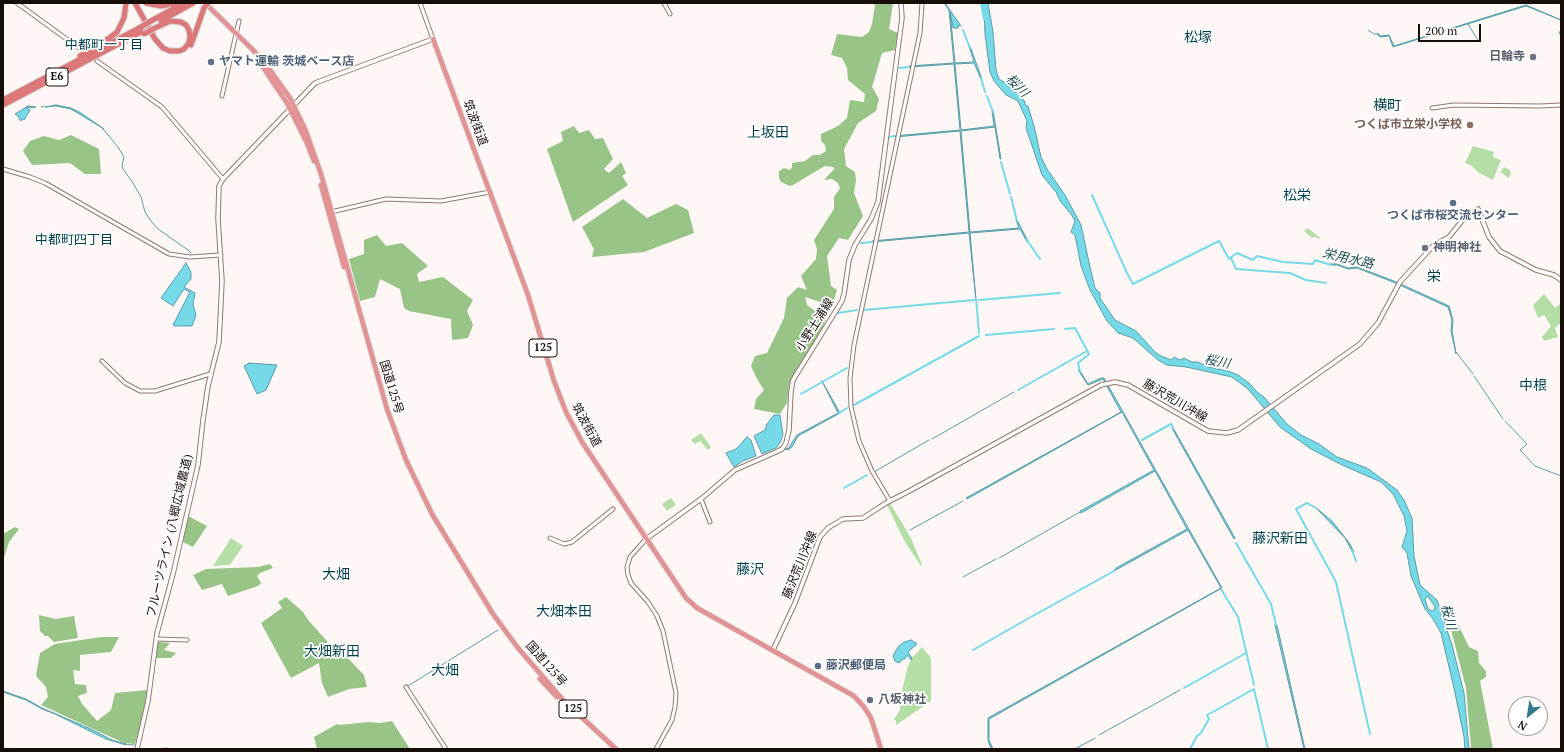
<!DOCTYPE html>
<meta charset="utf-8">
<style>
body{margin:0}
#map{position:relative;width:1564px;height:752px;overflow:hidden;background:#fef7f5;font-family:"PT Serif",serif}
canvas{display:block}
.frame{position:absolute;inset:0;border:4px solid #170d09;pointer-events:none}
.north{position:absolute;left:1508px;top:696px;width:40px;height:40px;box-sizing:border-box;background:#fff;border:1px solid #a29e9d;border-radius:50%;rotate:210deg;font-size:11px;font-weight:700;line-height:16px;text-align:center;color:#170d09}
.north::after{content:'';display:block;margin:auto;width:14px;height:18px;background:#347788;clip-path:polygon(50% 0,100% 100%,50% 72%,0 100%)}
.scale{position:absolute;left:1418px;top:24px;width:63px;height:18px;box-sizing:border-box;border:2px solid #170d09;border-top:0;padding-left:5px;font-size:12px;line-height:14px;white-space:nowrap;color:#170d09;-webkit-text-stroke:3px #fff;paint-order:stroke}
</style>
<div id="map">
<canvas width="1564" height="752"></canvas>
<div class="frame"></div>
<div class="north">N</div>
<div class="scale">200 m</div>
</div>
<script>
const g = document.querySelector('canvas').getContext('2d');
g.lineJoin = 'round';
function fillPath(path, color) {
  g.fillStyle = color;
  g.fill(path, 'evenodd');
}
function shape(rows) {
  const path = new Path2D();
  for (const r of rows) {
    path.moveTo(r[0], r[1]);
    for (let i = 2; i < r.length; i += 2) path.lineTo(r[i], r[i + 1]);
  }
  return path;
}
function stroke(path, color, width, dash) {
  g.strokeStyle = color;
  g.lineWidth = width;
  g.lineCap = dash ? 'butt' : 'round';
  g.setLineDash(dash || []);
  g.stroke(path);
}
function label(font, color, halo, rows, align = 'center') {
  g.font = font + ' "PT Serif","Noto Sans JP",serif';
  g.lineWidth = 3.5;
  g.setLineDash([]);
  g.textBaseline = 'middle';
  g.strokeStyle = halo;
  g.fillStyle = color;
  for (const [text, x, y, turn = 0] of rows) {
    g.save();
    g.translate(x, y);
    g.rotate((+turn || 0) * Math.PI / 180);
    g.textAlign = isNaN(turn) ? turn : align;
    if (halo) g.strokeText(text, 0, 0);
    g.fillText(text, 0, 0);
    g.restore();
  }
}
const green = shape([
 [1473,146,1494,152,1493,157,1501,160,1493,180,1479,173,1472,166,1465,163],
 [1504,167,1510,170,1511,174,1509,178,1500,172],
 [1308,228,1320,238,1319,239,1315,237,1312,238,1304,231],
 [1544,294,1555,308,1561,303,1561,323,1555,328,1558,337,1544,341,1542,337,1551,326,1544,315,1538,318,1533,305],
 [701,433,711,447,708,450,700,441,695,444,691,440],
 [671,498,676,505,667,511,662,504],
 [886,503,890,503,911,538,922,565,921,566,905,542],
 [231,538,243,546,230,565,213,566],
 [922,647,931,658,931,701,896,725,896,720,893,721,900,710,900,700,907,669,911,659]
]);
const forest = shape([
 [872,3,893,3,889,29,898,33,895,50,882,53,872,87,879,99,876,111,858,123,844,149,846,166,855,172,856,180,854,193,863,216,848,240,839,238,827,256,831,286,837,290,832,306,805,297,807,305,826,319,821,331,795,372,789,385,787,403,780,414,754,409,756,399,764,390,757,379,751,366,755,356,767,353,784,318,787,298,798,287,807,290,801,276,816,259,817,249,814,240,834,209,834,197,840,188,838,183,832,179,824,180,835,168,832,167,826,166,823,167,793,185,790,186,781,182,779,178,779,171,784,168,790,170,792,167,792,163,805,161,813,155,820,155,826,151,825,145,821,141,821,134,838,126,847,118,850,100,864,102,865,94,848,80,847,68,842,58,831,55,837,34,862,37,869,32,872,24,875,5],
 [574,126,579,133,589,130,595,139,603,138,613,159,604,169,609,173,621,162,626,173,622,176,628,185,573,222,547,149,563,141,561,132],
 [71,135,99,149,101,174,85,174,70,163,32,165,23,151,30,141,44,136,59,140],
 [623,199,647,218,676,204,688,210,694,233,644,252,592,257,594,249,582,227],
 [377,235,386,246,402,243,428,266,417,274,419,282,443,277,473,300,467,311,473,325,468,338,452,340,451,319,409,311,404,308,400,289,380,279,375,297,360,301,349,259,364,254,364,240],
 [188,516,207,526,193,547,183,542],
 [15,527,19,529,9,542,3,561,3,534],
 [270,564,273,568,260,573,257,576,261,583,258,586,228,596,222,584,202,590,193,575,206,569,258,567],
 [286,597,303,612,309,621,327,641,326,658,345,655,364,675,367,687,349,689,328,697,322,683,319,663,291,678,261,623,282,608,278,602],
 [39,615,56,619,74,616,78,638,54,642,48,636,45,636,40,631],
 [1457,622,1469,647,1478,651,1479,663,1486,671,1486,677,1480,681,1493,749,1468,749,1471,747,1466,688,1450,626],
 [101,637,119,637,111,652,80,655,80,671,73,670,75,684,86,685,87,693,78,696,82,704,97,721,111,710,115,693,147,690,143,717,135,744,124,743,41,705,48,697,46,687,36,676,40,653,55,644],
 [158,642,170,643,164,650,176,653,171,658,156,658],
 [392,721,410,749,317,749,314,737,337,724,339,725,368,722,380,723]
]);
const water = shape([
 [944,3,945,3,961,26,959,25,958,28,953,28,950,12,955,63,974,62,969,46,970,46,982,79,981,79,974,63,955,64,961,130,994,126,992,111,993,110,1001,159,1000,159,995,127,961,131,970,232,1019,228,1016,220,1017,220,1028,241,1027,242,1020,229,970,233,976,300,969,233,872,242,872,241,969,232,960,131,895,137,894,136,960,130,954,64,909,67,909,66,954,63,949,10,944,3],
 [982,3,988,3,993,32,996,70,999,79,1007,84,1012,90,1020,95,1025,102,1025,105,1028,106,1034,126,1041,157,1047,169,1065,195,1081,225,1090,267,1095,288,1100,293,1100,298,1115,320,1136,331,1156,353,1161,356,1171,360,1174,357,1180,360,1184,358,1192,362,1198,362,1208,367,1228,371,1238,375,1249,383,1257,392,1264,397,1287,424,1301,435,1319,444,1337,457,1367,468,1397,490,1404,500,1412,518,1414,556,1420,585,1437,600,1452,645,1464,693,1469,749,1465,749,1464,737,1454,688,1441,633,1433,619,1425,609,1411,576,1407,553,1402,547,1407,531,1404,516,1393,494,1381,482,1342,465,1311,449,1280,427,1248,389,1232,377,1186,367,1167,365,1158,360,1133,338,1118,333,1107,321,1090,290,1081,266,1075,235,1071,232,1075,221,1071,214,1060,201,1056,192,1042,175,1026,128,1027,121,1018,101,1006,95,994,81,990,72,985,34,984,8,982,3],
 [1428,596,1435,607,1435,609,1432,611,1428,609,1425,599,1428,596],
 [1526,5,1561,20,1526,6,1393,47,1389,36,1380,37,1378,35,1378,33,1380,36,1389,35,1394,46,1526,5],
 [56,105,71,108,81,113,104,129,71,109,56,106,45,107,56,105],
 [28,106,36,107,26,108,30,110,24,120,22,119,21,121,19,119,19,117,15,114,28,106],
 [186,263,191,272,191,279,184,287,195,293,193,304,196,315,192,326,175,326,173,325,190,292,184,289,173,306,161,298,186,263],
 [1330,264,1337,264,1348,268,1357,267,1394,281,1449,306,1453,320,1452,330,1456,354,1451,331,1452,320,1448,307,1393,282,1357,268,1348,269,1337,265,1330,265,1330,264],
 [249,363,277,365,266,390,257,394,244,366,249,363],
 [1079,369,1088,384,1101,378,1104,378,1222,588,989,719,989,740,993,749,991,749,988,740,988,718,1221,588,1188,530,1114,571,1116,568,1187,529,1155,471,1081,513,1080,511,1084,509,1154,470,1122,412,967,499,966,498,1121,412,1103,379,1088,385,1078,370,1079,369],
 [822,381,840,413,798,436,792,447,788,450,779,447,788,449,797,435,838,413,822,381],
 [774,415,780,415,783,434,781,441,776,448,762,454,754,436,765,430,767,424,774,415],
 [1171,424,1235,538,1234,539,1173,430,1171,424],
 [747,437,751,440,756,456,743,461,734,467,726,453,736,449,747,437],
 [1315,507,1332,521,1350,544,1354,552,1353,553,1345,538,1315,507],
 [1275,625,1277,625,1305,749,1304,749,1275,625],
 [911,640,917,644,908,652,912,658,911,660,907,655,905,659,903,659,899,663,895,661,893,656,898,647,904,642,911,640],
 [3,691,26,699,42,708,91,729,112,740,126,744,126,745,106,739,55,714,42,709,26,700,3,692,3,691]
]);
const stream = shape([
 [1468,24,1479,42],
 [1368,30,1374,34,1378,34],
 [1559,34,1561,29],
 [41,107,44,106],
 [103,129,118,147,124,157,122,166,123,169,133,183,141,197,145,212,151,221,158,229,188,250,191,253],
 [1456,352,1473,374],
 [1474,376,1503,419],
 [1505,421,1527,444,1520,450,1535,466,1561,476],
 [932,439,1014,392],
 [874,472,929,440],
 [910,530,963,501],
 [999,558,1080,512],
 [963,577,996,559],
 [408,686,498,630],
 [1099,735,1180,690],
 [125,744,134,745],
 [160,749,166,748,170,749],
 [1075,749,1095,738]
]);
const canal = shape([
 [963,30,970,48],
 [899,68,909,67],
 [981,78,985,92],
 [987,96,993,112],
 [890,137,894,136],
 [1001,162,1010,194],
 [1092,195,1127,273,1133,284,1219,241,1229,259],
 [1011,197,1017,221],
 [1026,239,1040,259],
 [861,243,872,242],
 [1230,258,1237,253,1253,260,1257,256,1283,262,1313,264,1315,260,1331,265],
 [1231,258,1236,269,1290,273,1306,280,1326,283],
 [976,298,979,333],
 [979,300,1060,293],
 [864,310,974,300],
 [838,313,857,310],
 [1065,329,1075,328,1089,354,1078,363,1080,372],
 [986,335,1054,329],
 [1018,390,1087,351],
 [801,394,847,368],
 [854,405,979,336],
 [838,414,847,408],
 [1142,440,1171,424,1173,428],
 [844,488,867,475],
 [1316,508,1307,503,1296,509,1336,582,1370,734],
 [1236,543,1271,604,1276,625],
 [1352,550,1356,561],
 [1221,589,1238,617,1254,685],
 [1031,617,1114,571],
 [973,650,1029,618],
 [1184,688,1246,653],
 [1209,714,1254,689,1268,749],
 [1190,749,1197,736,1201,733,1209,719,1207,715]
]);
const river = shape([
 [982,3,985,19]
]);
const taxiway = shape([
 [1521,728,1522,728]
]);
const tertiary = shape([
 [17,3,83,51],
 [420,3,433,39],
 [664,3,670,14],
 [97,61,162,107,223,179],
 [222,96,239,21],
 [1432,108,1454,105,1540,106,1561,105],
 [3,169,30,177,45,183,169,254,190,257,221,255],
 [331,212,386,199,441,201,490,192],
 [102,361,125,383,140,391,155,391,210,374],
 [701,499,710,522],
 [890,501,872,471,859,441,851,407,850,378,854,345,920,33,922,3],
 [550,538,564,544,572,542,613,509],
 [646,539,630,557,627,567,628,575,631,583,648,602,657,616,663,631,676,693,675,707,672,720,656,749],
 [156,639,187,640],
 [406,687,446,749]
]);
const secondary = shape([
 [646,539,701,499,735,470,776,452,782,449,786,443,789,430,791,391,793,380,842,301,844,294,849,260,855,245,871,219,878,202,902,18,901,3],
 [773,650,795,603,820,537,828,528,843,519,863,518,886,503,913,489,1101,385,1115,382,1128,385,1208,431,1227,433,1238,430,1360,344,1378,323,1400,282,1433,246,1449,237,1465,217,1478,209,1489,237,1500,251,1536,270,1554,275,1561,280],
 [137,749,148,701,157,633,173,574,198,465,203,420,208,386,219,342,222,281,218,219,219,186,223,179,315,83,433,39]
]);
const trunk = shape([
 [205,3,253,50,270,70,290,98,305,129,321,174,387,409,406,460,432,514,493,614,518,648,563,700,616,749],
 [433,39,528,295,554,381,566,412,582,442,686,598,697,608,854,696,864,707,871,718,881,749],
 [259,61,287,103,307,143,314,161],
 [321,185,344,267],
 [540,679,557,697]
]);
const motorway = shape([
 [135,3,155,39,163,48,170,51,179,51,184,49,189,43,190,37,189,30,186,25,181,22,170,21,155,28],
 [146,3,161,6,176,3],
 [151,21,184,3],
 [161,21,193,3],
 [191,45,204,8],
 [80,56,108,39,117,32,124,18,126,3],
 [3,100,141,27],
 [3,105,143,31]
]);
const motorwayBridge = shape([
 [204,8,208,3],
 [141,27,151,21],
 [144,34,155,28]
]);
const markers = [
 [1533,57,4,"#6b7280"],
 [211,62,4,"#5c6f8a"],
 [1470,125,4,"#8d6e63"],
 [1453,203,4,"#5c6f8a"],
 [1425,248,4,"#6b7280"],
 [818,666,4,"#5c6f8a"],
 [870,700,4,"#6b7280"]
];
const shields = [
 [57,77,22],
 [543,348,28],
 [573,709,28]
];
const shieldNames = [
 ["E6",57,77],
 ["125",543,348],
 ["125",573,709]
];
const worshipNames = [
 ["日輪寺",1525,57,"right"],
 ["神明神社",1433,248],
 ["八坂神社",878,700]
];
const serviceNames = [
 ["ヤマト運輸 茨城ベース店",219,62],
 ["つくば市桜交流センター",1453,216,"center"],
 ["藤沢郵便局",826,666]
];
const streetNames = [
 ["筑波街道",475,123,69],
 ["小野土浦線",815,325,-58],
 ["国道125号",391,387,73],
 ["藤沢荒川沖線",1175,401,30],
 ["筑波街道",586,425,61],
 ["フルーツライン (八郷広域農道)",170,536,-77],
 ["藤沢荒川沖線",800,565,-68],
 ["国道125号",546,664,49]
];
const educationNames = [
 ["つくば市立栄小学校",1462,125]
];
const neighbourhoodNames = [
 ["中都町一丁目",104,45],
 ["中都町四丁目",74,240]
];
const waterNames = [
 ["桜川",1017,86,46],
 ["栄用水路",1348,259,13],
 ["桜川",1217,362,12],
 ["桜川",1448,617,76]
];
const quarterNames = [
 ["松塚",1198,38],
 ["横町",1387,106],
 ["上坂田",768,133],
 ["松栄",1297,196],
 ["栄",1434,277],
 ["中根",1533,386],
 ["藤沢新田",1280,539],
 ["藤沢",750,570],
 ["大畑",336,575],
 ["大畑本田",564,612],
 ["大畑新田",332,652],
 ["大畑",445,671]
];
fillPath(green, '#b5dea7');
fillPath(forest, '#98c487');
fillPath(water, '#76d9e8');
stroke(water, '#5a9ca5', 1);
stroke(stream, '#5a9ca5', 1);
stroke(canal, '#76d9e8', 2);
stroke(river, '#76d9e8', 4);
stroke(taxiway, '#98908e', 5.5);
stroke(tertiary, '#93776d', 5);
stroke(secondary, '#93776d', 5.5);
stroke(trunk, '#d5d3d3', 6);
stroke(motorway, '#d5d3d3', 7);
stroke(tertiary, '#fff', 3);
stroke(secondary, '#fff', 3.5);
stroke(trunk, '#e39394', 4.5);
stroke(motorway, '#dc787a', 5);
stroke(motorwayBridge, '#d5d3d3', 7, []);
stroke(motorwayBridge, '#dc787a', 5);
for (const [x, y, r, color] of markers) {
  const dot = new Path2D();
  dot.arc(x, y, r, 0, 2 * Math.PI);
  g.fillStyle = color;
  g.fill(dot);
  stroke(dot, '#fff', 1.5);
}
for (const [x, y, w] of shields) {
  const box = new Path2D();
  box.roundRect(x - w / 2, y - 9, w, 18, 3);
  g.fillStyle = '#fff';
  g.fill(box);
  stroke(box, '#170d09', 1);
}
label('bold 11px', '#170d09', null, shieldNames);
label('bold 12px', '#5b616d', '#fff', worshipNames, 'left');
label('bold 12px', '#4e5e75', '#fff', serviceNames, 'left');
label('12px', '#170d09', '#fff', streetNames);
label('bold 12px', '#785e54', '#fff', educationNames, 'right');
label('13px', '#003d4a', '#fff', neighbourhoodNames);
label('italic 13px', '#1e4b51', '#fff', waterNames);
label('14px', '#003d4a', '#fff', quarterNames);
</script>
